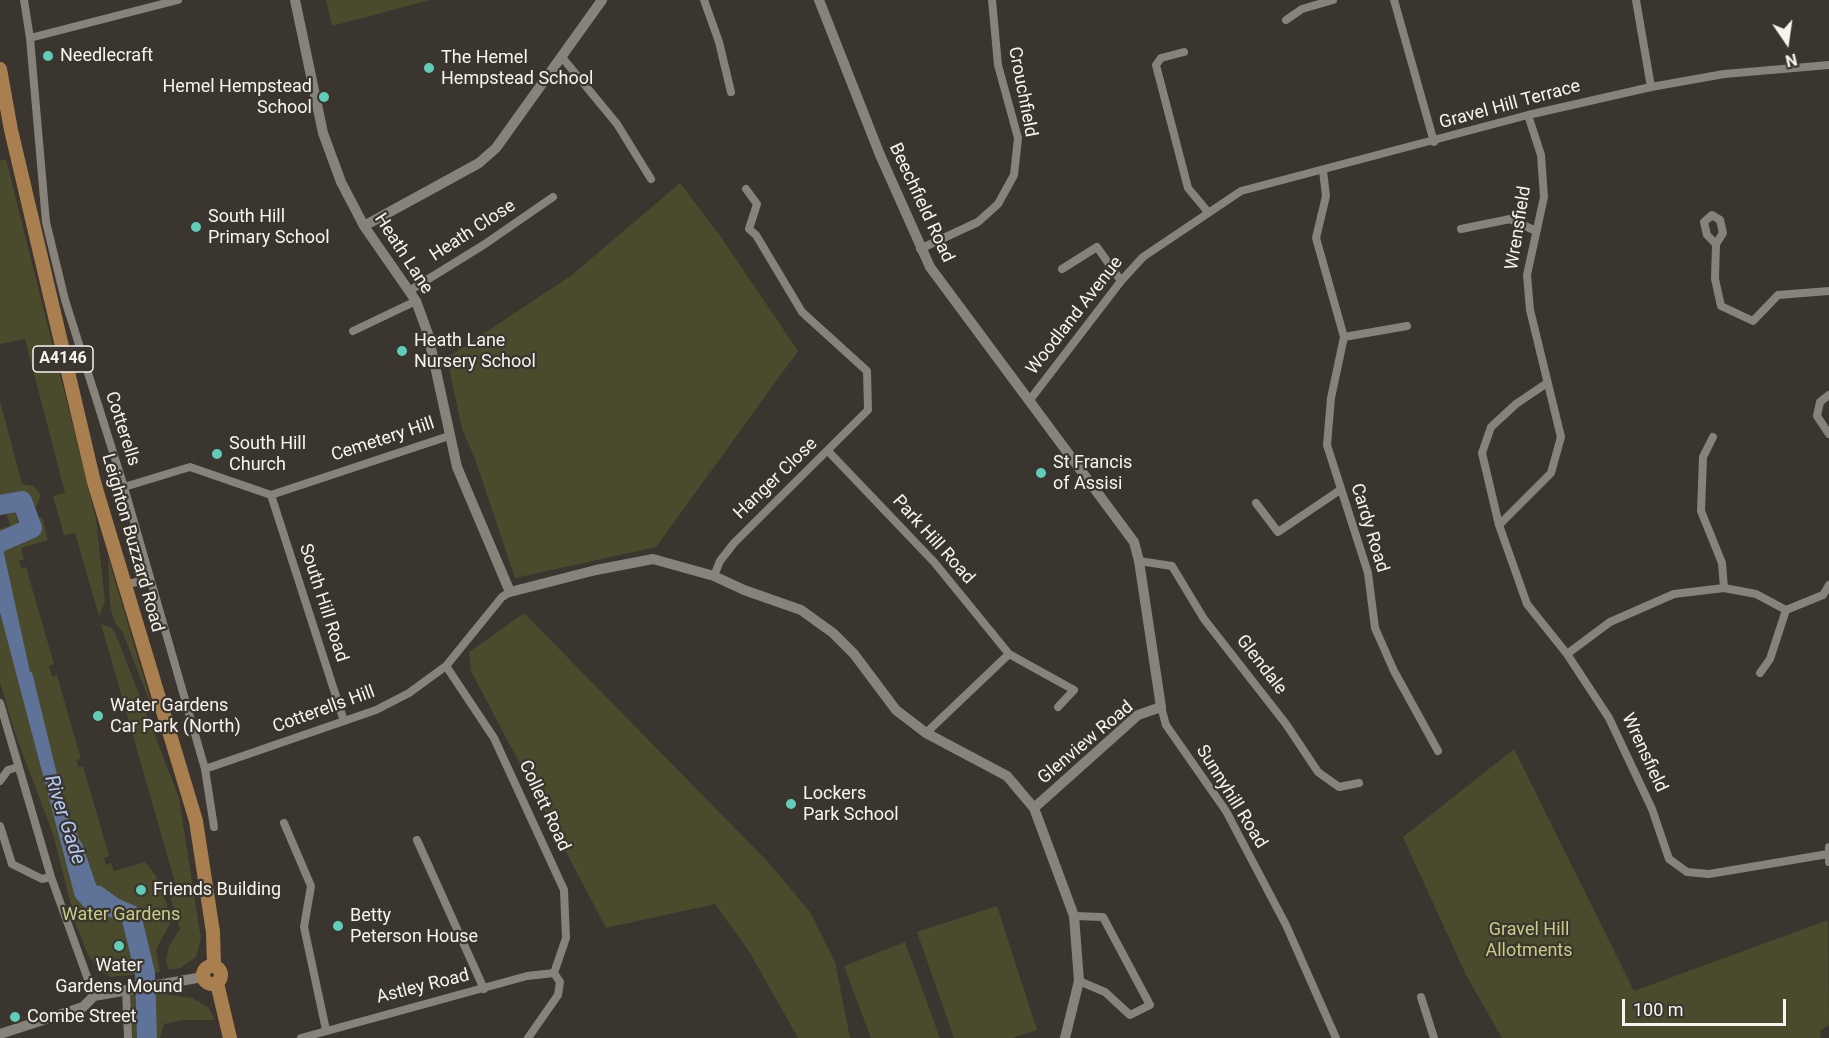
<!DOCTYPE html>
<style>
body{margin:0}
#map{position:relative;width:1829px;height:1038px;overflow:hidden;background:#3a352e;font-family:Roboto,sans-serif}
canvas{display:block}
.north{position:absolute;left:1757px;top:12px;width:60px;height:60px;-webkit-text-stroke:4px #3a352e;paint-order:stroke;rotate:167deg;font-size:16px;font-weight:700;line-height:24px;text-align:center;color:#f7f4f0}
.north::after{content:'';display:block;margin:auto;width:21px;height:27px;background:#f7f4f0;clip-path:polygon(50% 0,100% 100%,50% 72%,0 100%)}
.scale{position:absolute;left:1622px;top:999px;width:164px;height:27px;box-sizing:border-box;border:3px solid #f7f4f0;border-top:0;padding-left:8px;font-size:18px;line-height:21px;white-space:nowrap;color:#f7f4f0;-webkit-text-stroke:4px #3a352e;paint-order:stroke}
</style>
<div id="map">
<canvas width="1829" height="1038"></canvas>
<div class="north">N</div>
<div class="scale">100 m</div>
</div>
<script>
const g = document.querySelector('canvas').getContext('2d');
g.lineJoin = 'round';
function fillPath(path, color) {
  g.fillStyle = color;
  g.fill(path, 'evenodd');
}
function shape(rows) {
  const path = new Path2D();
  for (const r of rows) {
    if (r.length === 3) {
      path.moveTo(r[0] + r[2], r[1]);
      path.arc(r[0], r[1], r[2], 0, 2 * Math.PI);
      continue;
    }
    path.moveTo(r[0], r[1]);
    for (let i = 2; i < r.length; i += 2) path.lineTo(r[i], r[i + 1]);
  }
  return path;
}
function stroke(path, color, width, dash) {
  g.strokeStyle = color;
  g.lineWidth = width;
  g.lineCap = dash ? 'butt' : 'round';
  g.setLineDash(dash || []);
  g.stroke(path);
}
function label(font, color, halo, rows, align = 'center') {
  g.font = font + ' Roboto,sans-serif';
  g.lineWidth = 4.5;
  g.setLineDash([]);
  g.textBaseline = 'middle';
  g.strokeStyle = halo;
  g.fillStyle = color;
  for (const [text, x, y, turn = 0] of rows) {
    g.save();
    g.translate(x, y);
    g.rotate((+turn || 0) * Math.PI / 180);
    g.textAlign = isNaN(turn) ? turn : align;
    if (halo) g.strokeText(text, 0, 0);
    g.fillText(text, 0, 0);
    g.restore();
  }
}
const green = shape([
 [326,0,430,0,332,26],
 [6,159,96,519,105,601,99,616,75,533,64,535,53,496,65,493,25,339,0,344,0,161],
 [680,183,721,237,798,351,656,547,515,578,475,459,462,429,447,358,572,275],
 [0,401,22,484,34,486,41,495,36,507,21,511,19,505,14,507,18,523,42,517,48,540,21,548,24,559,19,561,21,568,26,567,54,664,49,666,52,677,57,675,80,756,81,758,76,760,78,767,83,766,109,856,104,858,106,865,111,863,114,871,145,862,156,876,167,905,170,924,156,949,160,972,111,977,102,972,88,955,76,925,53,834,16,736,0,682,0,529,10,526,5,509,0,510],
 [108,557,154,712,122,631,114,621,110,606],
 [524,613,768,862,810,912,835,962,850,1038,798,1038,750,953,715,904,606,928,471,671,469,652],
 [101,624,112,628,116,635,179,798,201,939,196,957,180,968,169,970,166,960,169,946,180,929,168,889,176,886],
 [1514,749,1634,991,1828,920,1829,1025,1820,1031,1821,1038,1502,1038,1466,975,1403,837],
 [997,906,1037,1030,1012,1038,954,1038,917,932],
 [905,942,940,1038,871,1038,844,966],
 [164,994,192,998,208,1007,215,1020,183,1020,164,1024,160,1038,131,1038,131,995]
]);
const water = shape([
 [32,520,35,529,17,536,3,549,30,672,32,672,70,828,71,832,77,833,86,858,79,862,83,884,101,886,133,909,133,914,128,916,100,916,83,906,75,897,0,612,0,533,10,534,28,528,27,521]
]);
const river = shape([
 [0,505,22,501,32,528,0,542],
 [73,848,90,898,131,915,145,973,147,1038]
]);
const minor = shape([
 [24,0,30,38,46,222,65,300,124,487,205,769,214,827],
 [704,0,719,42,731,92],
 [1394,0,1434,142],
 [1636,0,1651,87],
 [1286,20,1302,9,1333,0],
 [30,38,178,0],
 [1184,52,1161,58,1156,65,1188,188,1208,212],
 [561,56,617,124,651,179],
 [1323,171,1326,196,1316,238,1344,337,1331,398,1327,445,1368,573,1375,628,1394,671,1438,751],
 [1461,229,1510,219,1536,231],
 [1716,244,1707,235,1704,222,1712,215,1720,220,1723,233,1716,244,1715,279,1721,306,1753,321,1778,295,1829,291],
 [920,249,978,222,998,204,1014,175,1018,138,998,65,992,0],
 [1062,269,1097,247,1121,281],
 [409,291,485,244,553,197],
 [353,331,416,301],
 [1344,337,1407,326],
 [1547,383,1516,404,1491,427,1482,453,1499,525,1527,604,1567,654,1609,718,1652,809,1669,859,1687,872,1709,874,1828,854],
 [1829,395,1820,402,1817,416,1829,434],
 [1029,401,1121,281,1143,257,1241,191,1528,115,1651,87,1724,74,1829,65],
 [1713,437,1703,457,1701,511,1722,563,1724,588],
 [828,451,934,562,1009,654,1074,690,1058,707],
 [124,487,190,467,271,495,449,436],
 [271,495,344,721],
 [1256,503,1278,532,1340,490],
 [1499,525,1551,473,1561,437,1530,310,1527,275,1544,197,1541,155,1528,115],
 [1139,561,1172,566,1204,619,1286,724,1318,772,1339,787,1359,783],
 [714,576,720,561,734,543,868,410,867,371,802,312,756,235,749,229,757,204,746,189],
 [124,585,149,579],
 [1567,654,1610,622,1674,594,1724,588,1756,594,1786,610,1823,595,1829,585],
 [446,666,494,738,564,890,566,938,554,973],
 [1760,673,1770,659,1786,610],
 [0,703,51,877,94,996],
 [1161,707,1166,725,1226,811,1286,925,1336,1038],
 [926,733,1009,654],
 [205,769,376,710,409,693,446,666,502,597,510,592],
 [0,781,8,770,18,767],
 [284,823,311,886,304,927,326,1030],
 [0,826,12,864,42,879,51,877],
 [417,840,484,989],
 [1829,847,1829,862],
 [1074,916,1103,917,1150,1005,1130,1015,1105,992,1079,981],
 [126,989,128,1038],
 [1421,997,1434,1038],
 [301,1038,527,976,554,973],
 [528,1038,558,995,560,982,554,973]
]);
const tertiary = shape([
 [295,0,323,133,341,182,364,226,416,301,428,334,457,467,510,592,596,570,653,559,714,576,744,590,801,610,833,633,854,654,896,710,926,733,1007,776,1034,808,1074,916,1079,981,1065,1038],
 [819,0,880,155,930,267,1134,542,1139,561,1161,707,1138,715,1034,808],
 [364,226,479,163,496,148,602,0],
 [0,1034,83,1007,94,996,203,977]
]);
const primary = shape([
 [0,69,11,130,94,482,196,821,213,932,214,965],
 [212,975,9],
 [217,983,230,1038]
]);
const markers = [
 [48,56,6,"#5eceb8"],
 [429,68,6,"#5eceb8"],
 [324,97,6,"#5eceb8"],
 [196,227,6,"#5eceb8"],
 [402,351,6,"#5eceb8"],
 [217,454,6,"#5eceb8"],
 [1041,473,6,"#5eceb8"],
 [98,716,6,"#5eceb8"],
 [791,804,6,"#5eceb8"],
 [141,890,6,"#5eceb8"],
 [338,926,6,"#5eceb8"],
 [119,946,6,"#5eceb8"],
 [15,1017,6,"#5eceb8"]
];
const shields = [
 [63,359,60]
];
const shieldNames = [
 ["A4146",63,359]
];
const poiNames = [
 ["Needlecraft",60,56],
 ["The Hemel",441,58],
 ["Hempstead School",441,79],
 ["Hemel Hempstead",312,87,"right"],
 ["School",312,108,"right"],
 ["South Hill",208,217],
 ["Primary School",208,238],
 ["Heath Lane",414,341],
 ["Nursery School",414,362],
 ["South Hill",229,444],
 ["Church",229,465],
 ["St Francis",1053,463],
 ["of Assisi",1053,484],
 ["Water Gardens",110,706],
 ["Car Park (North)",110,727],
 ["Lockers",803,794],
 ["Park School",803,815],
 ["Friends Building",153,890],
 ["Betty",350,916],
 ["Peterson House",350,937],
 ["Water",119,966,"center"],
 ["Gardens Mound",119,987,"center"],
 ["Combe Street",27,1017]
];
const streetNames = [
 ["Crouchfield",1022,92,79],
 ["Gravel Hill Terrace",1510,105,-15],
 ["Beechfield Road",921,203,65],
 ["Wrensfield",1519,228,-81],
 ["Heath Close",473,231,-33],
 ["Heath Lane",403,254,57],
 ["Woodland Avenue",1075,316,-52],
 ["Cotterells",122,429,72],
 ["Cemetery Hill",383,440,-18],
 ["Hanger Close",776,479,-44],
 ["Cardy Road",1369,528,73],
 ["Park Hill Road",933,540,48],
 ["Leighton Buzzard Road",132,543,74],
 ["South Hill Road",323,603,72],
 ["Glendale",1261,665,52],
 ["Cotterells Hill",324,710,-20],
 ["Glenview Road",1086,743,-40],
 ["Wrensfield",1644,753,65],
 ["Sunnyhill Road",1231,797,58],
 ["Collett Road",544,806,65],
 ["Astley Road",423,987,-14]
];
const parkNames = [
 ["Water Gardens",121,915],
 ["Gravel Hill",1529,930],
 ["Allotments",1529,951]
];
const waterNames = [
 ["River Gade",64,820,72]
];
fillPath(green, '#4a4b2d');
fillPath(water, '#5f7297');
stroke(river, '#5f7297', 20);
stroke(minor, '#87827a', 8);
stroke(tertiary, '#87827a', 10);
stroke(primary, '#aa7f4f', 14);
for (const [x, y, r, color] of markers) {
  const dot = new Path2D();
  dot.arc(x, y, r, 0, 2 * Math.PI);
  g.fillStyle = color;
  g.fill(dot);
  stroke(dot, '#3a352e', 2);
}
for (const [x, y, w] of shields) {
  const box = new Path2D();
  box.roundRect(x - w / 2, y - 13, w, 26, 4.5);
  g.fillStyle = '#3a352e';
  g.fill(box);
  stroke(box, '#f7f4f0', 1.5);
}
label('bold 16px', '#f7f4f0', null, shieldNames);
label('18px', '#f7f4f0', '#3a352e', poiNames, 'left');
label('18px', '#f7f4f0', '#3a352e', streetNames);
label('18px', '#c8cc85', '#3a352e', parkNames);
label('italic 20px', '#b3ccfd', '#3a352e', waterNames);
</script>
